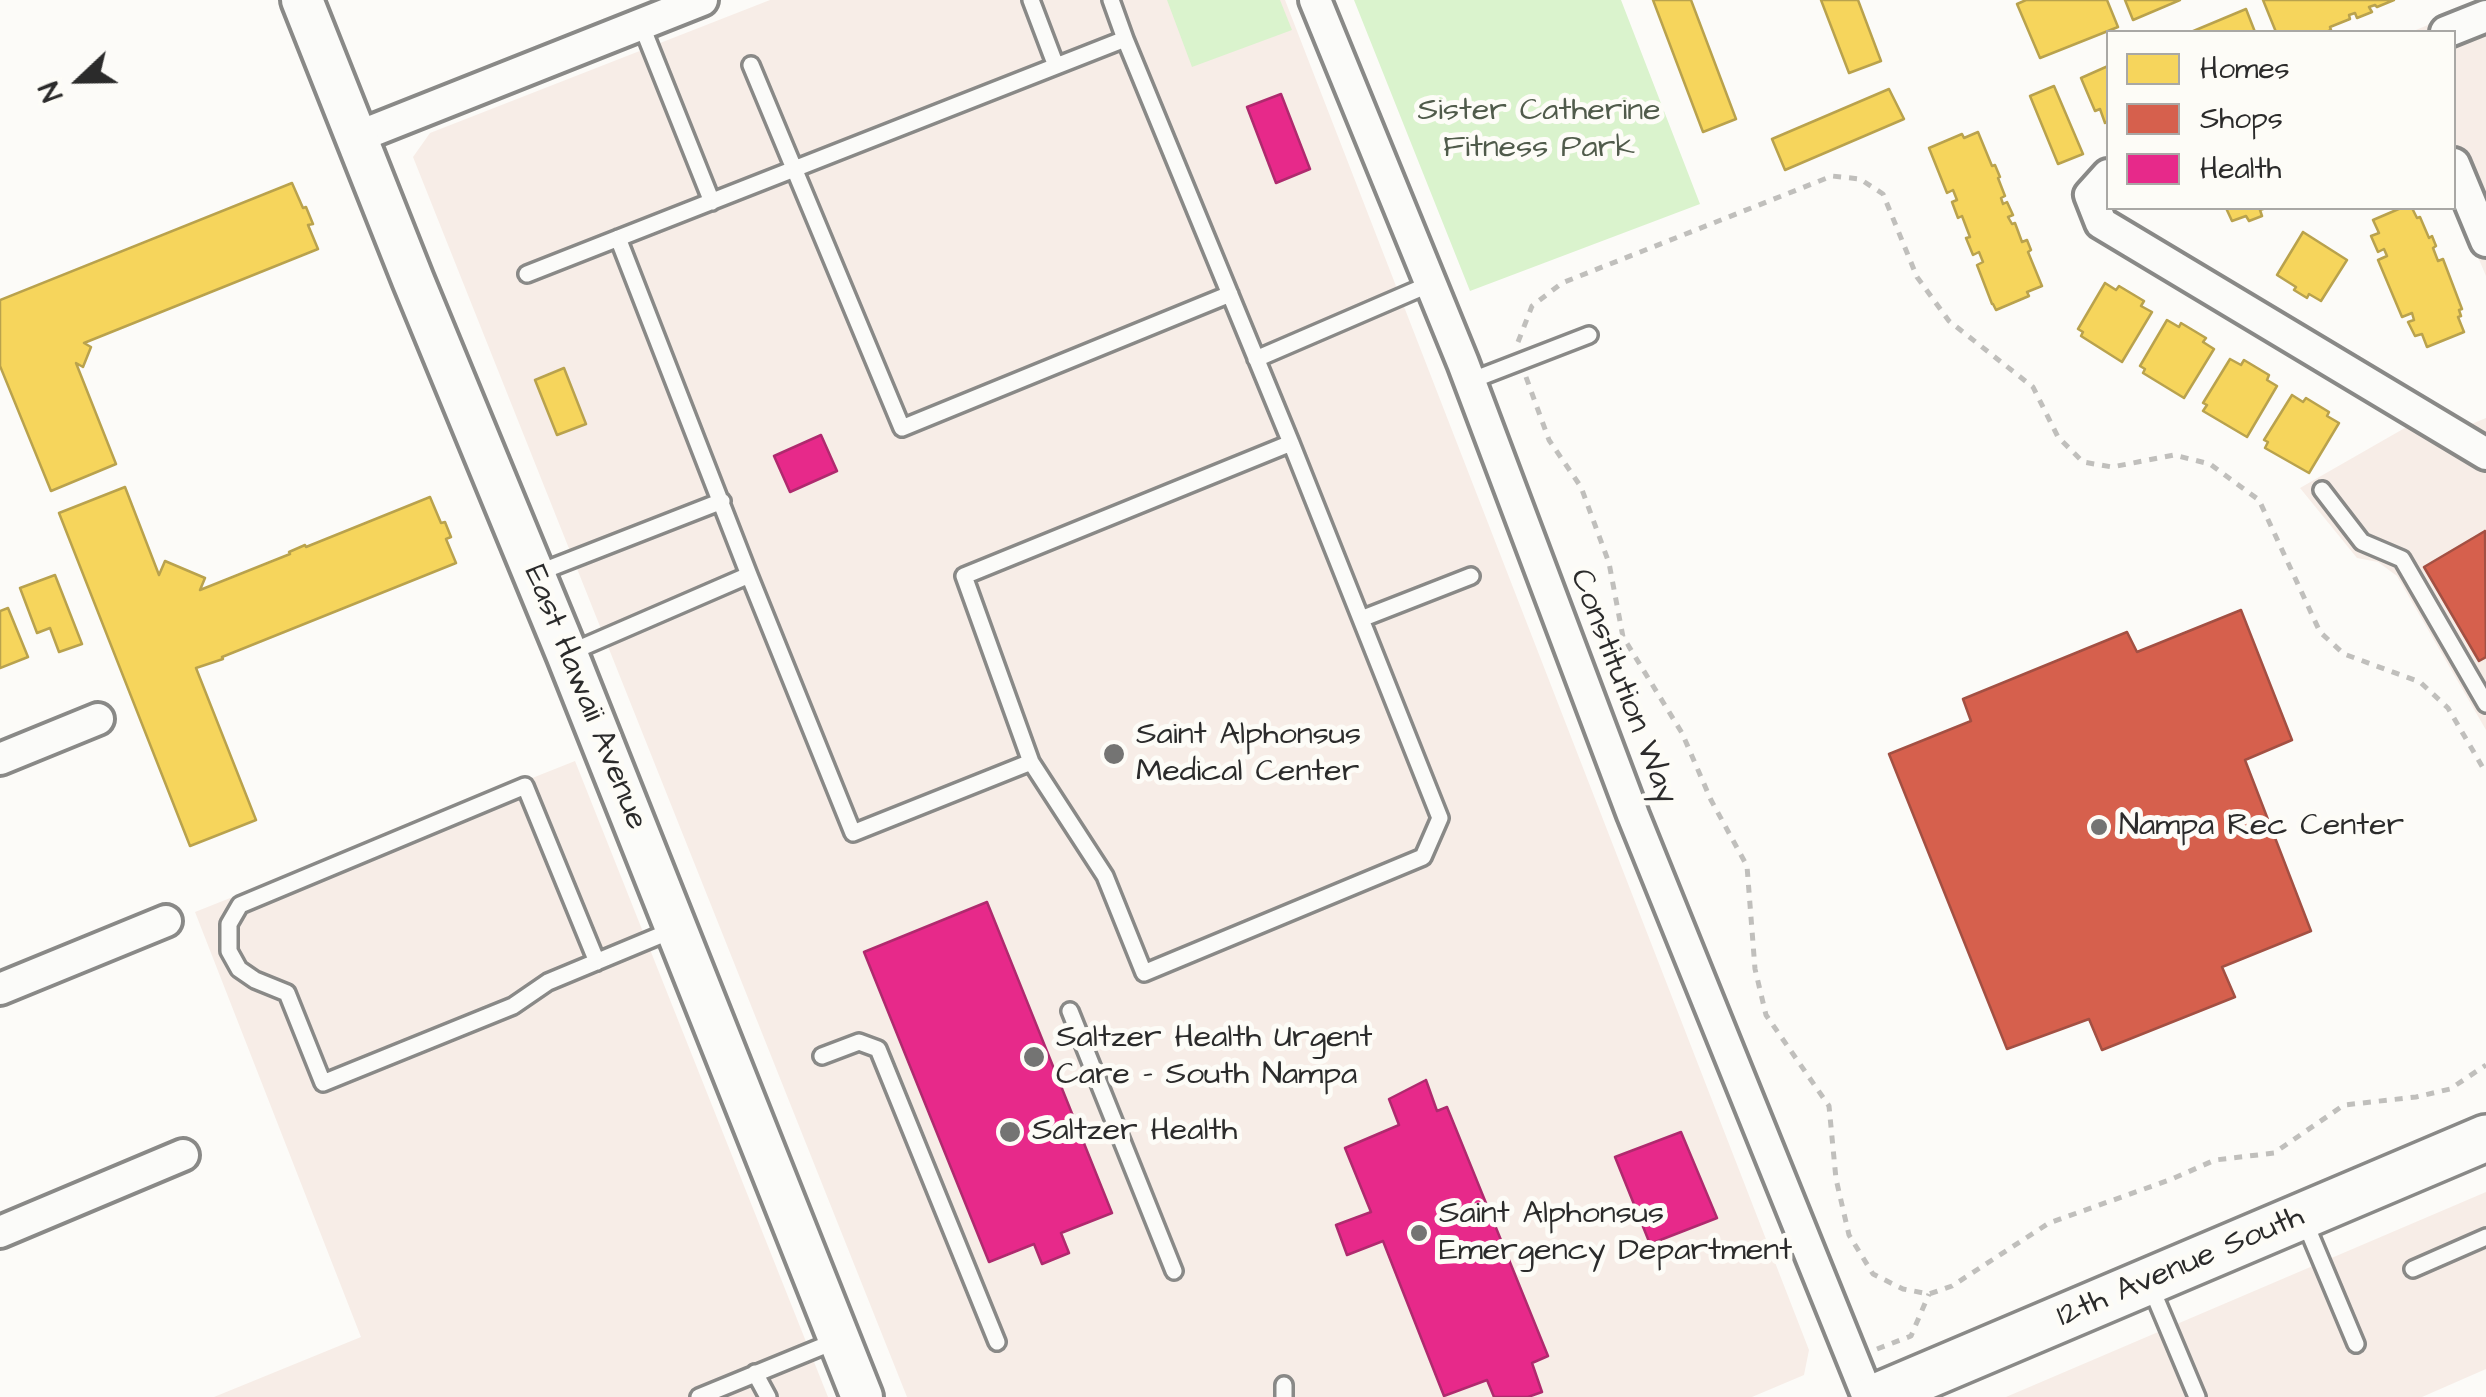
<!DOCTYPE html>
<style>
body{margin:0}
#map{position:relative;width:2486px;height:1397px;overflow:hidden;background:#fcfbf8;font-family:"Architects Daughter",sans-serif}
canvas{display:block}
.legend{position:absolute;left:2106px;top:30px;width:350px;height:180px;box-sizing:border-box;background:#fdfcf7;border:2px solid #a9a8a5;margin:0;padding:12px 18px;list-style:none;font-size:30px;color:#2b2b2b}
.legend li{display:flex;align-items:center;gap:20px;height:50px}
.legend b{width:50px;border:2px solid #a9a8a5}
.north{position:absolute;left:30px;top:30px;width:100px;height:100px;-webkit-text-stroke:8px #fdfcf7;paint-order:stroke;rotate:248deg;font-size:28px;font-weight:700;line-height:40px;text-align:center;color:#2b2b2b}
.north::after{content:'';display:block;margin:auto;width:35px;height:45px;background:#2b2b2b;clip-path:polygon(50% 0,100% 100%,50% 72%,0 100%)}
</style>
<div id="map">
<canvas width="2486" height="1397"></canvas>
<ul class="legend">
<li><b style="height:28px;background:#f6d55c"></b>Homes</li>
<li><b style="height:28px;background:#d6604d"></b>Shops</li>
<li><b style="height:28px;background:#e7298a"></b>Health</li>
</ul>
<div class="north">N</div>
</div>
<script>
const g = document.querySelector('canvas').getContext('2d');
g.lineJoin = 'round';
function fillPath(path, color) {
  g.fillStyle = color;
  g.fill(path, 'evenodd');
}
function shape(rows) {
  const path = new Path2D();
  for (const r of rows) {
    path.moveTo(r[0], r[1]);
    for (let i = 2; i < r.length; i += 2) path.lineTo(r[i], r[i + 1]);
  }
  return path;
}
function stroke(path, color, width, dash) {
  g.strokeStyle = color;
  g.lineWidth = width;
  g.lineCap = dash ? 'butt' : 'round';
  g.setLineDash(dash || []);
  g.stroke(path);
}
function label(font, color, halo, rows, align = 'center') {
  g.font = font + ' "Architects Daughter",sans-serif';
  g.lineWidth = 10;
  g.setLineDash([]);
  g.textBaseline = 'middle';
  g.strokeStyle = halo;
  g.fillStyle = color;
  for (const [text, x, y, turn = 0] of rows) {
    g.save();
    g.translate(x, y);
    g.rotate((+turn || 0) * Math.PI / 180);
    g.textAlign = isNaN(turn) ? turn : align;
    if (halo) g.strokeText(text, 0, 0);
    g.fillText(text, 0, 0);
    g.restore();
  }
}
const built = shape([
 [770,0,1285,0,1809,1350,1804,1375,1752,1397,907,1397,413,157,430,133],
 [2486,1,2486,276,2454,200,2454,32,2411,32],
 [2438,409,2469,425,2486,418,2486,730,2397,576,2378,562,2357,558,2300,488],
 [575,761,828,1397,214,1397,361,1337,195,912],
 [2486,1192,2486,1369,2422,1397,2006,1397]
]);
const green = shape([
 [1167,0,1280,0,1292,30,1192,67],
 [1354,0,1621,0,1700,204,1470,291]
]);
const homes = shape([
 [1653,0,1691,0,1736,119,1703,132,1653,0],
 [1821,0,1858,0,1881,61,1849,73,1821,0],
 [2026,0,2107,0,2118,27,2040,58,2017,4,2026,0],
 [2125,0,2180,0,2133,20,2125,0],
 [2263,0,2394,0,2377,7,2375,5,2369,7,2372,12,2357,18,2355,13,2349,15,2350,19,2330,27,2331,30,2326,32,2276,32,2263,0],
 [2246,9,2255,32,2191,32,2246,9],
 [2108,66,2108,121,2105,123,2100,109,2095,111,2081,78,2108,66],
 [2054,86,2083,154,2058,164,2030,96,2054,86],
 [1889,89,1904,119,1785,170,1772,139,1889,89],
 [1978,132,1992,166,1995,165,2000,177,1998,178,2005,196,2001,198,2003,204,2007,202,2013,215,2008,217,2012,224,2015,223,2022,242,2027,240,2031,250,2028,252,2042,286,2027,292,2029,296,1996,310,1993,304,1992,304,1977,265,1983,262,1979,252,1973,255,1966,238,1970,237,1962,216,1958,218,1952,202,1957,200,1953,190,1947,193,1929,148,1962,134,1964,138,1978,132],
 [292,183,303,208,306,207,313,224,308,225,318,249,84,343,91,347,83,367,76,363,116,464,51,491,0,366,0,300,292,183],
 [2226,208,2266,208,2260,210,2262,216,2249,221,2246,216,2232,221,2226,208],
 [2401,208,2412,208,2417,218,2420,217,2429,238,2432,236,2436,246,2433,248,2438,261,2443,259,2462,309,2459,310,2461,316,2458,317,2464,332,2427,347,2422,334,2415,336,2408,322,2414,320,2412,313,2402,317,2378,260,2387,256,2384,249,2378,252,2371,236,2379,233,2373,220,2401,208],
 [2303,232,2347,260,2321,301,2309,294,2307,298,2294,290,2296,287,2277,275,2303,232],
 [2105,283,2116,290,2119,286,2144,301,2141,306,2152,312,2122,362,2081,336,2083,332,2078,329,2105,283],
 [2167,320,2179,327,2181,323,2206,338,2203,342,2214,349,2184,398,2143,373,2145,369,2140,366,2167,320],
 [2230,359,2241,365,2244,360,2269,375,2267,380,2277,386,2247,437,2203,411,2207,405,2203,403,2230,359],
 [564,368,586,424,557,435,535,380,564,368],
 [2292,395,2303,402,2306,398,2329,412,2327,416,2339,423,2309,473,2265,448,2268,442,2264,440,2292,395],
 [125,487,159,575,165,561,205,578,200,590,290,554,289,552,305,545,306,547,430,497,441,523,445,522,451,537,446,539,456,563,222,657,223,659,196,668,256,820,190,846,59,513,125,487],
 [55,575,82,644,59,652,50,628,37,633,20,588,55,575],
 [8,608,28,657,0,668,0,611,8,608]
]);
const shops = shape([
 [2485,531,2486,657,2479,661,2424,567,2485,531],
 [2241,610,2292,740,2245,760,2311,931,2222,967,2235,997,2102,1050,2089,1019,2007,1049,1889,754,1971,721,1963,699,2127,632,2137,652,2241,610]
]);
const health = shape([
 [1281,94,1310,169,1276,183,1247,107,1281,94],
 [821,435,837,471,790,492,774,456,821,435],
 [987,902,1112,1213,1061,1233,1069,1253,1042,1264,1034,1244,989,1262,864,952,987,902],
 [1426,1080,1437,1111,1447,1107,1548,1356,1532,1363,1542,1392,1528,1397,1494,1397,1487,1380,1444,1396,1383,1241,1347,1255,1336,1225,1371,1212,1345,1148,1399,1125,1389,1099,1426,1080],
 [1681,1132,1717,1218,1650,1244,1615,1157,1681,1132]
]);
const path = shape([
 [1518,342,1532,306,1562,283,1832,176,1860,179,1883,194,1917,277,1949,321,2033,387,2058,437,2083,462,2112,467,2174,455,2210,464,2259,500,2320,632,2344,654,2420,682,2448,708,2486,773],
 [1526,377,1549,440,1581,487,1609,563,1623,637,1682,733,1711,800,1747,866,1755,969,1766,1015,1829,1106,1836,1179,1849,1235,1873,1274,1903,1289,1929,1294,1952,1286,2049,1223,2172,1179,2215,1160,2274,1153,2344,1105,2416,1097,2450,1089,2486,1065],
 [1877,1349,1911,1336,1929,1294]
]);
const lane = shape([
 [1031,0,1056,66],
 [1111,0,1125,39],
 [641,24,712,202],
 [751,65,902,428,1230,294],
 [618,238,749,575,853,833,1031,762,1105,876,1144,973,1423,857,1440,818,1291,443,964,576,1031,762],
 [527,274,1125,39,1291,443],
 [1256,359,1430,284],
 [1470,381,1589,335],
 [2322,490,2362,542,2402,559,2486,704],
 [535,574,722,501],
 [1361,619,1471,576],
 [569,653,749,575],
 [597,962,525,786,240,905,229,924,229,951,239,969,255,980,287,993,323,1083,513,1006,548,982,673,930],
 [1070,1011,1174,1271],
 [822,1056,859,1042,878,1049,997,1342],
 [2304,1220,2356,1344],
 [2413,1269,2486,1237],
 [2150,1285,2197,1397],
 [755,1373,768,1397],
 [699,1397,838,1340],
 [1284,1397,1284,1385]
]);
const street = shape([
 [1315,0,1463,363,1633,815,1868,1397],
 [2446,32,2486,16],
 [357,137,702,0],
 [2454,164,2486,241],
 [2108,175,2090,195,2101,223,2486,454],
 [0,759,98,719],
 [0,989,166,921],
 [0,1232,183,1155]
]);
const secondary = shape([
 [302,0,413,280,567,654,862,1397]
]);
const primary = shape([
 [1876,1397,2486,1138]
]);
const markers = [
 [1114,754,12,"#747473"],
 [2099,827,10,"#747473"],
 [1034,1057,12,"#747473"],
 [1010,1132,12,"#747473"],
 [1419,1233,10,"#747473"]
];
const parkNames = [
 ["Sister Catherine",1539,112],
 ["Fitness Park",1539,149]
];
const streetNames = [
 ["Constitution Way",1622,687,69],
 ["East Hawaii Avenue",584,698,68],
 ["12th Avenue South",2181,1268,-23]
];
const poiNames = [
 ["Saint Alphonsus",1136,736],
 ["Medical Center",1136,773],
 ["Nampa Rec Center",2119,827],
 ["Saltzer Health Urgent",1056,1039],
 ["Care - South Nampa",1056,1076],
 ["Saltzer Health",1032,1132],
 ["Saint Alphonsus",1439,1215],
 ["Emergency Department",1439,1252]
];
fillPath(built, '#f7ede7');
fillPath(green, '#daf3cd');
fillPath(homes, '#f6d55c');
stroke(homes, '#b9a24d', 2.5);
fillPath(shops, '#d6604d');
stroke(shops, '#a35043', 2.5);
fillPath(health, '#e7298a');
stroke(health, '#af2a6e', 2.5);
stroke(lane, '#898987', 22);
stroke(street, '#898987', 38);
stroke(secondary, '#898987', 48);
stroke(primary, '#898987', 52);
stroke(path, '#c0bfbc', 5, [8, 8]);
stroke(lane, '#fbfbf9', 15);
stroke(street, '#fbfbf9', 30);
stroke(secondary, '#fbfbf9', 40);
stroke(primary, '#fbfbf9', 45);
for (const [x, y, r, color] of markers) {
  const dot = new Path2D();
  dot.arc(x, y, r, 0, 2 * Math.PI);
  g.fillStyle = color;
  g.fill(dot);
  stroke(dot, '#fdfcf7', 4);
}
label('32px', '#505b4b', '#fdfcf7', parkNames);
label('32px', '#2b2b2b', '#fdfcf7', streetNames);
label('32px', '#2b2b2b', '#fdfcf7', poiNames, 'left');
</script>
